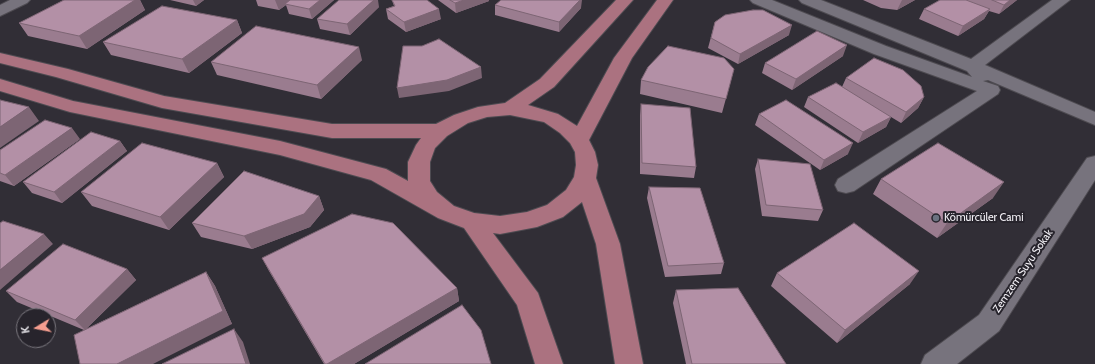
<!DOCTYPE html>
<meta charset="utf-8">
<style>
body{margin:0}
#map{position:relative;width:1095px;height:364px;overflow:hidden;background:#312e36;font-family:Cabin,sans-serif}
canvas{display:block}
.north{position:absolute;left:16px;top:308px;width:40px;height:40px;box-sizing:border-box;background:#27242c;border:1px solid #79767d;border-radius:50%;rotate:260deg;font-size:11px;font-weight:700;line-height:16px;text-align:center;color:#f4f2f7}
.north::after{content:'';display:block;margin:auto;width:14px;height:18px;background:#f59d8f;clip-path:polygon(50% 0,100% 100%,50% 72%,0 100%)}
</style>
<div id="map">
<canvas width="1095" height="364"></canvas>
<div class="north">K</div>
</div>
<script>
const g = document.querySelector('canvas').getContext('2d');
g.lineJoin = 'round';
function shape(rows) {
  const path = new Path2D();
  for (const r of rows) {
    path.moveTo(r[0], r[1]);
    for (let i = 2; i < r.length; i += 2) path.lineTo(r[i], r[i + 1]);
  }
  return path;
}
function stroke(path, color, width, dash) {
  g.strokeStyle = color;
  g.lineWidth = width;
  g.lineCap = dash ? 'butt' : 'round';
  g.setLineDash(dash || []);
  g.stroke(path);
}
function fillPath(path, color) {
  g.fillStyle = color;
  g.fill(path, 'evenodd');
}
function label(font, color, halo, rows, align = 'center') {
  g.font = font + ' Cabin,sans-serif';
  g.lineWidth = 4;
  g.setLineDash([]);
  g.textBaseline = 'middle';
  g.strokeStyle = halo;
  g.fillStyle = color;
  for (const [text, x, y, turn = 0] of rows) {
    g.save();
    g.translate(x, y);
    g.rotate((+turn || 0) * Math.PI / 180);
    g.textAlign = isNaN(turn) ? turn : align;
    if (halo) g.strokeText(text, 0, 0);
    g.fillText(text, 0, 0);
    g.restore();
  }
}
const minor = shape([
 [10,0,30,0,27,3,0,16,0,5,10,0],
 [750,0,772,0,886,46,972,77,967,71,802,3,799,0,821,0,971,59,1052,0,1070,0,985,65,1095,112,1095,125,988,80,983,81,998,86,1000,90,998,94,854,191,846,193,838,191,835,185,838,179,977,91,874,54,753,3,750,0],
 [1095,156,1095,180,999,331,957,364,921,364,925,355,979,315,1087,158,1095,156]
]);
const major = shape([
 [616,0,633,0,554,87,528,105,558,114,577,126,614,58,657,0,673,0,632,58,589,140,595,152,598,165,596,178,620,244,643,364,615,364,596,244,582,202,563,217,537,227,500,234,493,233,538,293,563,364,535,364,517,305,464,228,438,218,371,180,280,155,70,112,0,91,0,79,73,101,280,141,386,169,408,181,408,162,416,145,421,138,332,138,162,108,56,77,0,63,0,53,68,69,164,96,332,124,436,124,454,115,478,107,505,103,540,79,616,0],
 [510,115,544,122,560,133,570,143,575,152,576,165,574,177,566,190,547,205,527,212,500,216,474,213,454,206,437,192,430,181,430,162,435,148,447,136,468,123,487,117,510,115]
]);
const wall = shape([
 [64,0,140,0,145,10,87,49,28,36,19,23],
 [170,0,204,0,196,6],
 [256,0,334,0,312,19,289,14,286,5,279,10,258,6],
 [392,0,441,19,406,32,388,19,386,9,394,6],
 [438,0,489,0,489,1,456,13],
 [863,0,915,0,897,10,881,8],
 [940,0,1017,0,999,14,989,11,984,19,958,36,919,19,924,9],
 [495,5,581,8,559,32,495,15],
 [379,7,350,35,320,29,317,19],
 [237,20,242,33,189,73,111,55,103,42],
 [715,22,789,35,738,64,708,48],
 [843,56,792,90,762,73,765,63],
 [362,60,321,99,217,75,211,62],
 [734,69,722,113,640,94,641,80],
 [846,78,924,97,918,108,901,123,891,117,886,127,858,143,804,107,808,97,842,87],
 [641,104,696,167,694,178,640,174,640,115],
 [759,114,848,154,820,170,755,125],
 [80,139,14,186,0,181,0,150],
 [120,141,127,151,62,203,32,193,23,182],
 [758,159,823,210,818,221,762,216,755,169],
 [217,163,224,177,169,230,92,206,81,192],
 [881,179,993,198,937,238,873,194],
 [649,187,724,263,721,274,665,277,647,198],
 [319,196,324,210,310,227,252,249,201,237,192,223],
 [262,258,457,288,459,301,354,364,324,364,269,271],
 [127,269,136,280,86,329,206,272,215,286,232,324,84,330,17,302,6,291],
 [777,273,910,284,837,343,771,286],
 [676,290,786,364,686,364,673,303]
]);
const shadedWall = shape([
 [135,0,140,0,145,10,87,49,79,36],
 [193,0,204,0,196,6],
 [275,0,292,0,285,4,286,5,279,10],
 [320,0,334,0,312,19,309,9],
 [374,0,378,0,379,7,350,35,347,24],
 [464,0,489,0,489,1,456,13,455,3],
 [580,0,582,0,581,8,559,32,559,22],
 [902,0,915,0,897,10],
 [1010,0,1017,0,999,14,1004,5],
 [439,9,441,19,406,32,404,22],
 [990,9,984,19,958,36,963,26],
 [237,20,242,33,189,73,182,59],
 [792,25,789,35,738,64,740,54],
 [847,45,843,56,792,90,796,79],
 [359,47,362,60,321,99,317,85],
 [481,67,482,78,449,91,399,98,397,88],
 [924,97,918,108,901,123,906,112],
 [29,107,39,121,0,148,0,127],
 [891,117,886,127,858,143,863,132],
 [72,128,80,139,14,186,5,175],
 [120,141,127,151,62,203,54,192],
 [853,143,848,154,820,170,824,160],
 [217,163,224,177,169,230,160,217],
 [1004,182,993,198,937,238,947,223],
 [319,196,324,210,310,227,252,249,244,236],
 [44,234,53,244,0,290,0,270],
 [127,269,136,280,85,330,75,320],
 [919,271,910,284,837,343,845,330],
 [206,272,215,286,232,324,153,364,117,364],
 [457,288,459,301,354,364,327,364],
 [234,329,243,342,250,364,246,364]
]);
const building = shape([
 [64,0,135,0,79,36,19,23,64,0],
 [290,0,320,0,309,9,285,4,290,0],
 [339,0,374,0,347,24,317,19,339,0],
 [392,0,427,0,439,9,404,22,386,9,395,6,392,0],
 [450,0,464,0,455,3,450,0],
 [501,0,580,0,559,22,495,5,501,0],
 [940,0,966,0,990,9,963,26,924,9,940,0],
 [992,0,1010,0,1004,5,992,0],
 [162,6,237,20,182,59,103,42,162,6],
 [753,10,763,10,792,25,740,54,711,38,715,22,725,15,753,10],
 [256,26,359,47,317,85,211,62,256,26],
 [817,31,847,45,796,79,765,63,817,31],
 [439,39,481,67,447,80,397,88,403,46,422,46,439,39],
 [668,46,724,58,734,69,726,99,641,80,648,67,668,46],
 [874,58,903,70,921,86,924,97,906,112,846,78,874,58],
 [836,83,891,117,863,132,808,97,836,83],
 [0,100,29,107,0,127,0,100],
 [786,100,853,143,824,160,759,114,786,100],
 [641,104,690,108,696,167,642,163,641,104],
 [45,120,72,128,5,175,0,173,0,150,45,120],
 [91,132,120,141,54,192,23,182,91,132],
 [142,143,217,163,160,217,81,192,142,143],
 [938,143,1004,182,947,223,881,179,938,143],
 [758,159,810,164,823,210,766,205,758,159],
 [244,171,319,196,304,214,244,236,192,223,244,171],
 [649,187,700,188,724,263,668,266,649,187],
 [352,214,393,223,457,288,327,364,325,364,262,258,352,214],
 [3,221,44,234,0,270,0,223,3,221],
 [854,223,919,271,845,330,777,273,854,223],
 [63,244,127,269,75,320,6,291,63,244],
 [206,272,223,311,117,364,80,364,74,335,206,272],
 [738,288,786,364,692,364,676,290,738,288],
 [462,305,481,330,491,364,365,364,462,305],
 [234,329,246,364,162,364,234,329]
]);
const markers = [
 [936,218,4,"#6b7280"]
];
const poiNames = [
 ["Kömürcüler Cami",944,218]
];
const streetNames = [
 ["Zemzem Suyu Sokak",1023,271,-56]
];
stroke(minor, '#4e4b51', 2);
stroke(major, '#4e4b51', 2);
fillPath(minor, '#77737d');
fillPath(major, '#ab7280');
fillPath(wall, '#9a7c8f');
fillPath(shadedWall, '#7d6574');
fillPath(building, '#b390a6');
stroke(building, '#7d6574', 1);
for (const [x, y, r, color] of markers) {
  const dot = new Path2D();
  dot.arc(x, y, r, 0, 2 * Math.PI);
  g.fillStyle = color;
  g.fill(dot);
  stroke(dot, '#27242c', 1.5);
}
label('11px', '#f4f2f7', '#27242c', poiNames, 'left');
label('11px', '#f4f2f7', '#27242c', streetNames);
</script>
